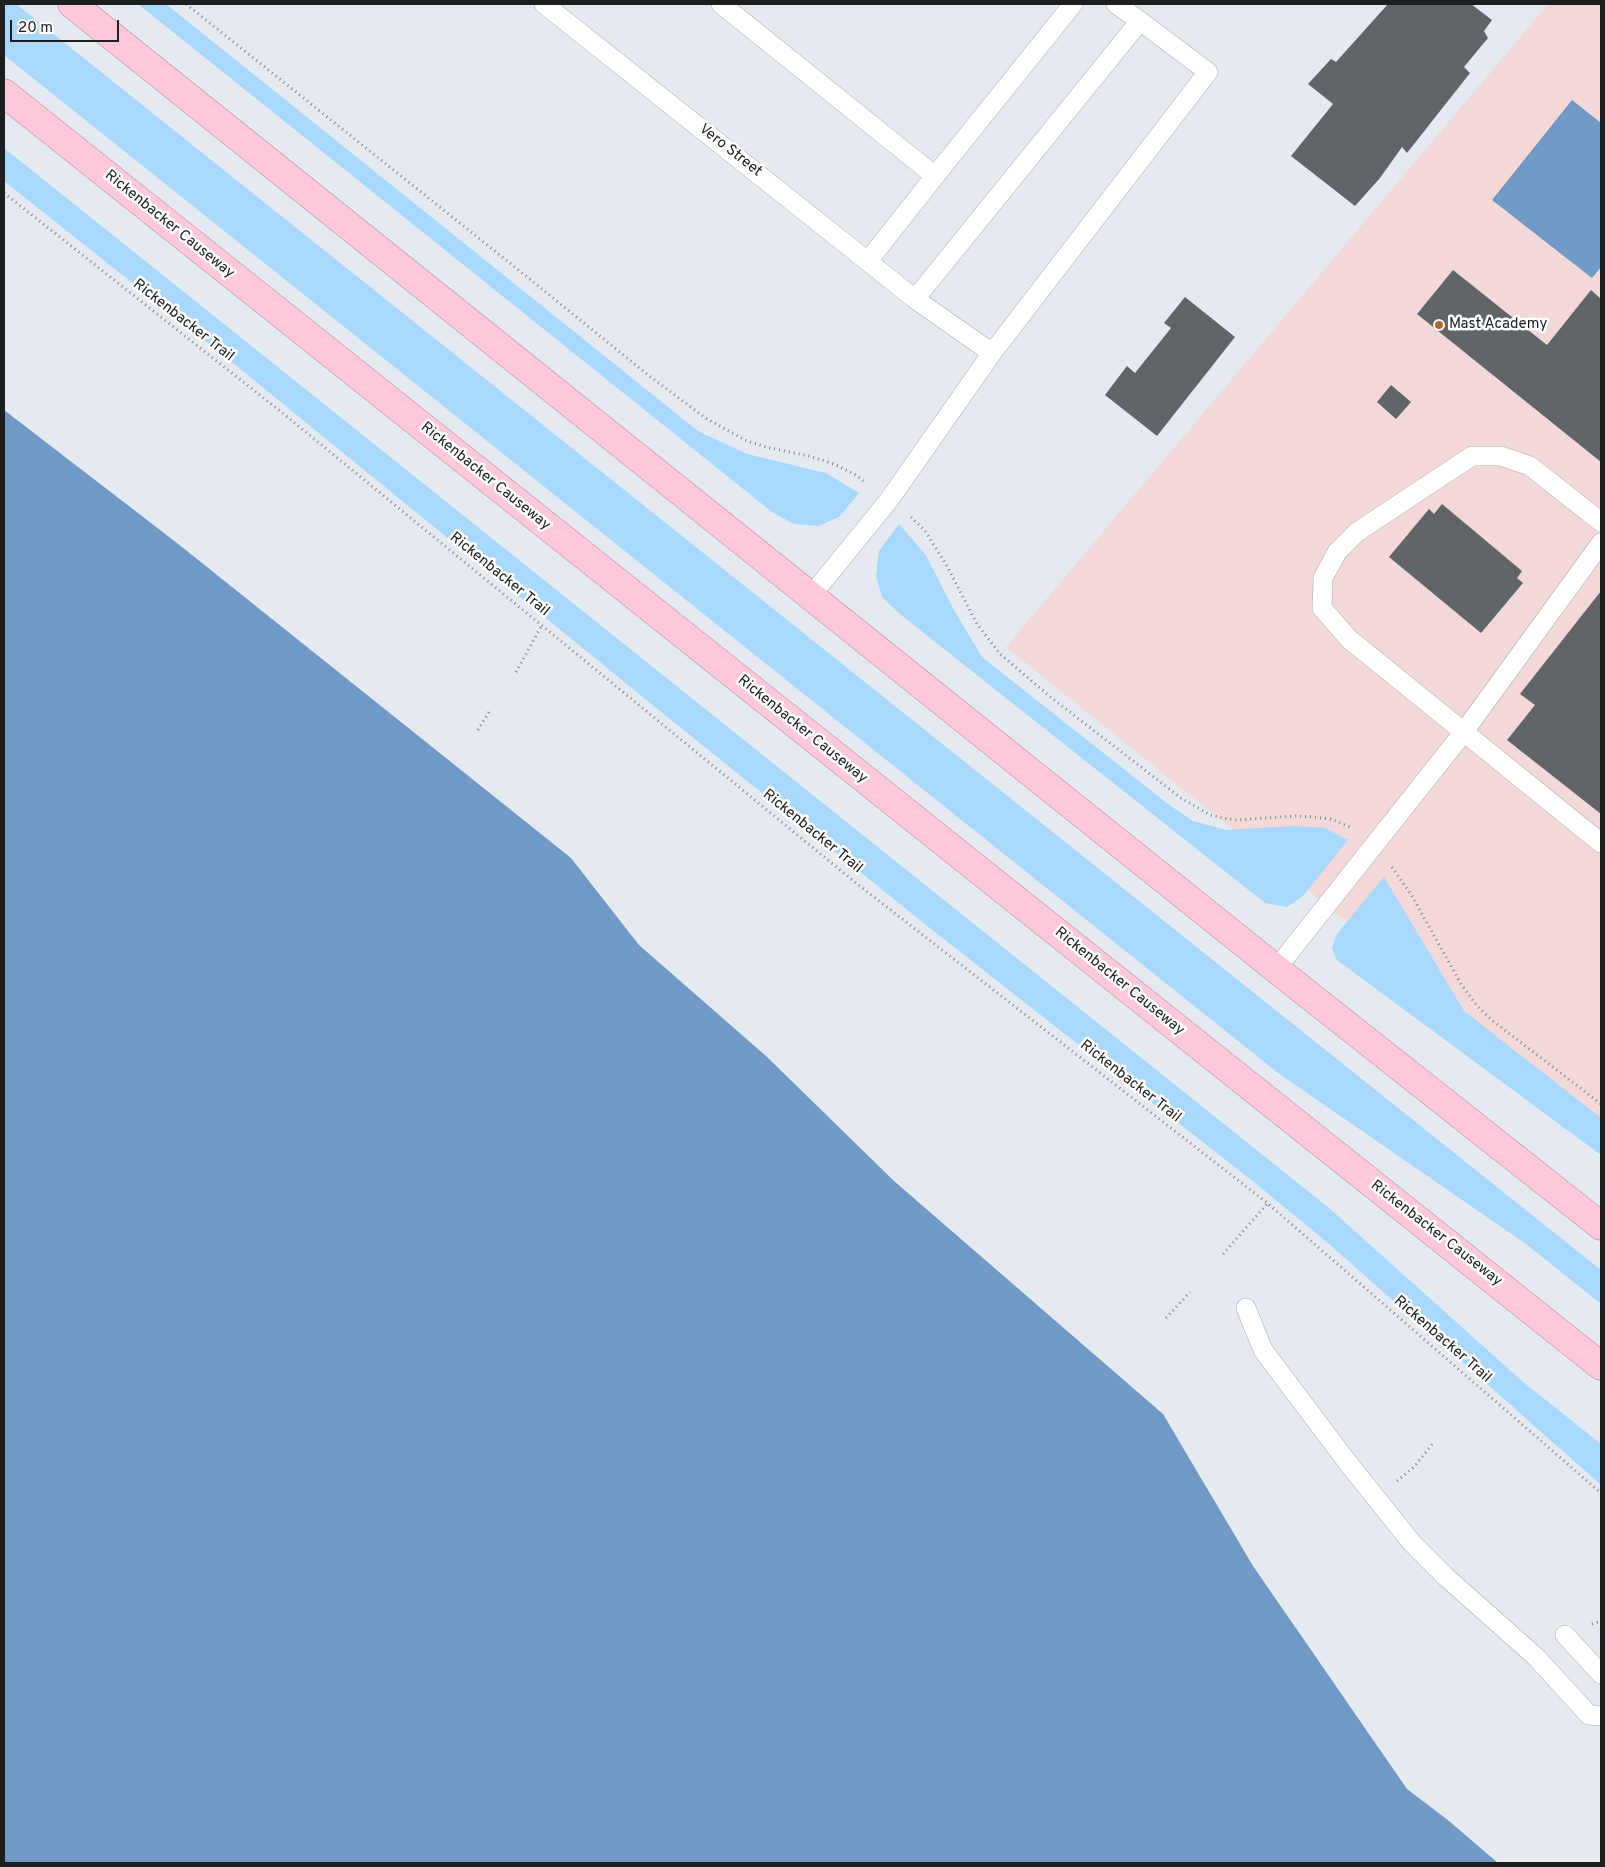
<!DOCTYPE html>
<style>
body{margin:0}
#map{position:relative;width:1605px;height:1867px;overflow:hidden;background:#e4eaef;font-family:Overpass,sans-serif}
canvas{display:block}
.frame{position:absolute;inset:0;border:5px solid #1c1e1f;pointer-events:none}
.scale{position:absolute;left:10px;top:20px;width:109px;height:22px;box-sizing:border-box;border:2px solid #1c1e1f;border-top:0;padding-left:6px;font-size:15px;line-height:18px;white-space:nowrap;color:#1c1e1f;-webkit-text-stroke:4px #fff;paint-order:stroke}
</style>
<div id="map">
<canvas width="1605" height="1867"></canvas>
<div class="frame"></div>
<div class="scale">20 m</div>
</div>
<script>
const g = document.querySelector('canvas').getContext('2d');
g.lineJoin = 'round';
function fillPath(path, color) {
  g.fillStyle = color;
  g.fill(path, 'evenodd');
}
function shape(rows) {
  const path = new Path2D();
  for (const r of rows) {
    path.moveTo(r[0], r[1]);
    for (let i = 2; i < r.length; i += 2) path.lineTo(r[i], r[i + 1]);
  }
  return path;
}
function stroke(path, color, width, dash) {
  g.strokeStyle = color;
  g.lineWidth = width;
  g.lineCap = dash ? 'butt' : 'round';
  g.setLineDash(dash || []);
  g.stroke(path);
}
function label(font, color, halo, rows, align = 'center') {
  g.font = font + ' Overpass,sans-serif';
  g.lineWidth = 5;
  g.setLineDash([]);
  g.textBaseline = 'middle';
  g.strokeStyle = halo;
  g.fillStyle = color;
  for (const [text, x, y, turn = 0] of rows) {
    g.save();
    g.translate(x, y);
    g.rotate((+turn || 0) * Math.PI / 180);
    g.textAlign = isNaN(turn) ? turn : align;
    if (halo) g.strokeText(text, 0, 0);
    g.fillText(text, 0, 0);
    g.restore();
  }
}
const education = shape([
 [1548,4,1601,4,1601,1126,1006,647]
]);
const green = shape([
 [4,4,16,4,1601,1270,1601,1304,1526,1244,1278,1073,4,55],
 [138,4,166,4,698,431,747,454,826,473,859,493,839,517,818,526,794,524,772,512],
 [4,148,1329,1208,1522,1381,1601,1444,1601,1485,1328,1243,1255,1183,931,929,655,707,223,355,4,181],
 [899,524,925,554,954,610,982,657,1168,804,1193,821,1226,830,1293,826,1325,828,1348,840,1303,896,1287,907,1265,903,901,615,882,597,876,576,879,551],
 [1384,877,1464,1011,1601,1118,1601,1155,1337,960,1332,949,1336,935]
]);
const water = shape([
 [1572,100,1601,123,1601,267,1592,278,1492,200],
 [4,410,177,543,571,858,639,945,766,1056,894,1181,1163,1414,1253,1566,1407,1789,1449,1821,1498,1863,4,1863]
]);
const building = shape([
 [1388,4,1471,4,1492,20,1484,31,1488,38,1464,67,1470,73,1407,153,1402,147,1380,178,1355,206,1291,156,1333,104,1308,84,1331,59,1336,62],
 [1453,270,1547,345,1591,290,1601,299,1601,462,1417,314],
 [1185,297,1235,337,1157,436,1105,395,1127,366,1135,373,1171,328,1164,323],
 [1391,385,1411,402,1396,419,1377,402],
 [1442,504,1522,571,1517,578,1523,583,1481,633,1389,557,1429,509,1434,514],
 [1601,591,1601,814,1507,740,1535,705,1520,694]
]);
const path = shape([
 [186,4,526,276,648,375,707,419,747,441,766,447,809,456,834,464,856,475,866,483],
 [4,193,285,415,856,883,1266,1202,1601,1493],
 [911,517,925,531,947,566,977,624,1000,654,1053,699,1181,798,1210,815,1223,818,1236,820,1297,816,1314,817,1331,819,1352,828],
 [516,672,542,625],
 [478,730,491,709],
 [1392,867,1412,896,1461,984,1478,1007,1493,1021,1601,1104],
 [1223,1254,1268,1203],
 [1166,1318,1190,1292],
 [1397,1481,1414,1467,1434,1442],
 [1592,1624,1601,1621]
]);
const service = shape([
 [544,4,915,299,992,353,889,500,811,596],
 [721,4,935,176,1073,4],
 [1116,4,1140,21],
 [868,261,935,176],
 [915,299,1140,21,1208,72,992,353],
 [1601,522,1530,466,1501,456,1472,456,1357,532,1337,552,1323,578,1322,608,1349,639,1601,843],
 [1276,969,1463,733,1601,543],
 [1246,1308,1263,1350,1348,1463,1412,1543,1446,1577,1536,1657,1589,1715,1601,1716],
 [1565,1635,1601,1674]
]);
const primary = shape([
 [72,4,1276,969,1601,1226],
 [4,93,1601,1366]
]);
const markers = [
 [1439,325,5,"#ad6a37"]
];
const streetNames = [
 ["Vero Street",730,151,38],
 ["Rickenbacker Causeway",169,225,39],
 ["Rickenbacker Trail",183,321,38],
 ["Rickenbacker Causeway",485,477,39],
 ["Rickenbacker Trail",499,575,39],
 ["Rickenbacker Causeway",802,730,39],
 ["Rickenbacker Trail",812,832,39],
 ["Rickenbacker Causeway",1119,982,39],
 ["Rickenbacker Trail",1130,1082,38],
 ["Rickenbacker Causeway",1436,1234,38],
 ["Rickenbacker Trail",1442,1340,41]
];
const poiNames = [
 ["Mast Academy",1449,325]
];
fillPath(education, '#f2d8d7');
fillPath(green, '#a8d8fd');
fillPath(water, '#7199c6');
fillPath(building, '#5f6569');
stroke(service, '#a7acb1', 20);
stroke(primary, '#b07687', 29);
stroke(path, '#7e8285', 3, [1, 4]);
stroke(service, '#fff', 19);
stroke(primary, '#ffc9d9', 28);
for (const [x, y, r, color] of markers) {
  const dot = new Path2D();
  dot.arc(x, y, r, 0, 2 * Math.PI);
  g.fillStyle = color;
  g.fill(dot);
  stroke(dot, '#fff', 2);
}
label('15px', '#1c1e1f', '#fff', streetNames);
label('15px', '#1c1e1f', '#fff', poiNames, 'left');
</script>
